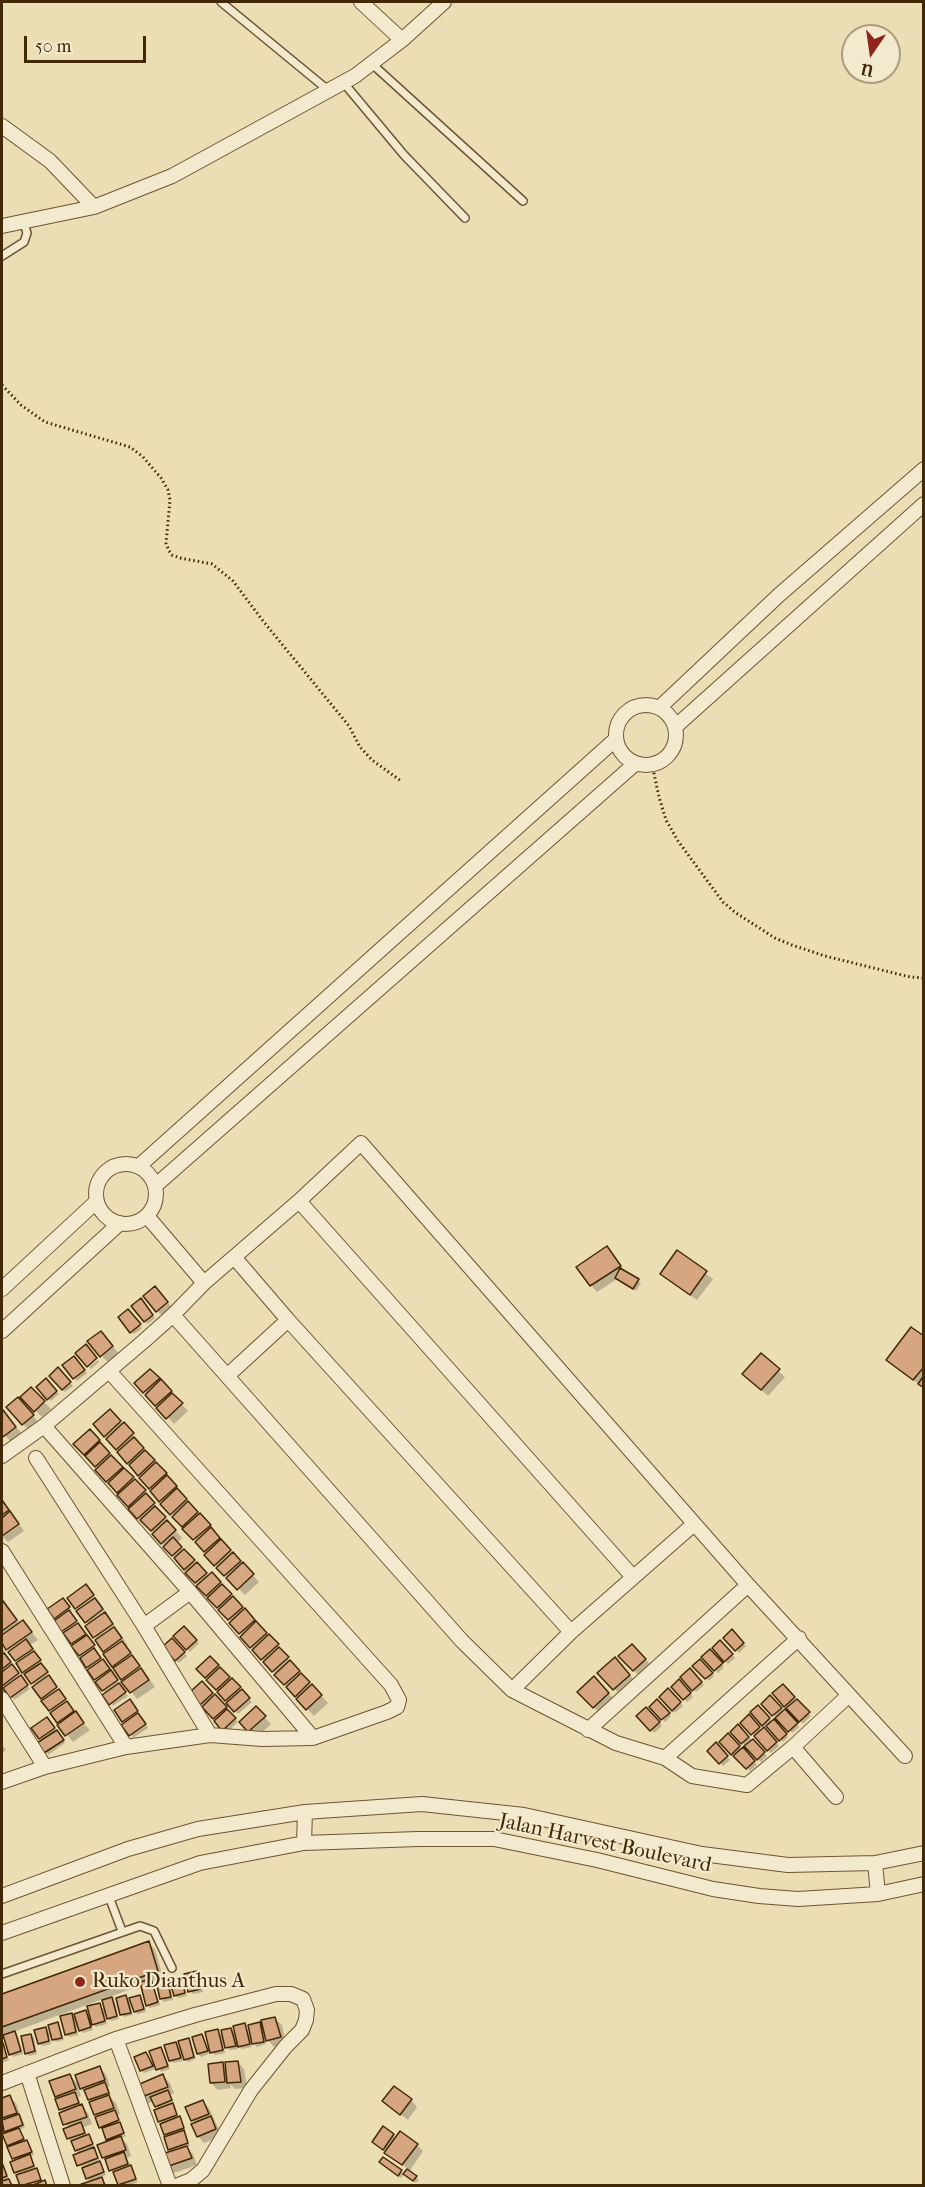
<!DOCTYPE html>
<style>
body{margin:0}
#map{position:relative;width:925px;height:2187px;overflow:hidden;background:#ebddb4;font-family:"IM FELL French Canon",serif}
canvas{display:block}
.frame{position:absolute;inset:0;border:3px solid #412807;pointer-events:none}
.north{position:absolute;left:841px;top:24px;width:60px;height:60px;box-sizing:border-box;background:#f2e9ce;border:2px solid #ab9c7e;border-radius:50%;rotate:193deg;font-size:16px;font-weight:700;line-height:24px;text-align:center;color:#412807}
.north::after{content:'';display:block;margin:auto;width:21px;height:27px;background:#8f2418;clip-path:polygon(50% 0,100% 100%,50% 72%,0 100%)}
.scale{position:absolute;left:24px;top:36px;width:122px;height:27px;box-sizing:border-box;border:3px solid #412807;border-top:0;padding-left:8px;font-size:18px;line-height:21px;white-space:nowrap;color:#412807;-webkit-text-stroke:4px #f2e9ce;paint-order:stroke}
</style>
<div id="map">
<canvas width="925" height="2187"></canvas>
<div class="frame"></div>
<div class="north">U</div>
<div class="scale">50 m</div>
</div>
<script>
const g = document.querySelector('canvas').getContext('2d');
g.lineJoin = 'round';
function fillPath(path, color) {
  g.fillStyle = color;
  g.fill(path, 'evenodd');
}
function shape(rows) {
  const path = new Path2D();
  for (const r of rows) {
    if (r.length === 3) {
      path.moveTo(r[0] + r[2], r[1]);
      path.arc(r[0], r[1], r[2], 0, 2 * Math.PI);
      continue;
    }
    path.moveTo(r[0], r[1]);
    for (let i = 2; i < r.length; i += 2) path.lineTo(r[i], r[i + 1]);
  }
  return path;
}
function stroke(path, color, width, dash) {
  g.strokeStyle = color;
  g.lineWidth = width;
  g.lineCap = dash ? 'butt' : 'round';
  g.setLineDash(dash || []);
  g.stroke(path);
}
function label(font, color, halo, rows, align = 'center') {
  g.font = font + ' "IM FELL French Canon",serif';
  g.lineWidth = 4.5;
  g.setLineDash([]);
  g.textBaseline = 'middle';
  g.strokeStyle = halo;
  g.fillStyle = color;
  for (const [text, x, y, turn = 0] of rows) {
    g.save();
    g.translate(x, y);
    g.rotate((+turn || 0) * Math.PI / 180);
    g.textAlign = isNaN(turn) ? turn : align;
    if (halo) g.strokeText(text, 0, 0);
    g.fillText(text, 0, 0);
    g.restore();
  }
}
const shadow = shape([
 [607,1248,627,1274,641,1283,636,1291,617,1279,597,1292,591,1285],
 [678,1252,713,1279,697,1300,669,1280],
 [162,1295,174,1310,164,1317,157,1311],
 [143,1303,155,1318,148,1324,145,1321],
 [131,1314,142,1328,134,1334,131,1332],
 [924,1338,924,1389,888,1359],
 [107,1339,119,1354,108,1362,102,1357,104,1355,102,1353],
 [74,1358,87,1373,77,1381,64,1366],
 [98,1360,99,1362,91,1369,89,1367],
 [58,1369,73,1386,65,1392,51,1376],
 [150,1371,188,1411,174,1424,137,1383],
 [778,1371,785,1377,768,1396,751,1381],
 [45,1380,59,1394,51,1401,38,1387],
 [31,1389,51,1409,42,1417,22,1397],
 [24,1405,39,1423,30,1431,23,1424],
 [109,1411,139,1441,138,1442,172,1480,171,1482,181,1494,259,1582,245,1595,206,1555,208,1554,95,1424],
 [3,1412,22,1434,11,1442,2,1432,2,1414],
 [90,1431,151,1498,150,1499,161,1511,159,1512,182,1538,177,1543,209,1577,218,1580,233,1598,284,1652,283,1653,293,1665,328,1703,314,1716,242,1637,243,1636,232,1622,198,1586,154,1533,130,1509,131,1508,120,1494,97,1470,99,1468,75,1444],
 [2,1501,24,1531,8,1542,2,1536],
 [86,1586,100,1603,128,1646,126,1647,155,1687,137,1699,123,1682,107,1653,87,1626,89,1625,76,1608],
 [2,1597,20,1624,23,1622,38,1640,30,1645,42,1663,41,1664,75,1714,90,1730,73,1742,59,1725,35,1686,2,1641],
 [66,1603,72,1611,70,1612,96,1649,94,1650,128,1696,113,1706,55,1618],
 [184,1628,199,1643,190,1652,176,1636],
 [732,1631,746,1646,739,1653,725,1638],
 [172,1640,187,1656,179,1663,164,1647],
 [720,1642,735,1658,728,1664,714,1648],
 [632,1646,652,1666,640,1677,621,1656],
 [2,1647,9,1658,8,1659,30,1689,14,1700,2,1684],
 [710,1651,724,1667,718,1673,703,1657],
 [210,1658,252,1702,238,1714,198,1669],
 [700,1661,714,1676,709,1681,694,1666],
 [621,1666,636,1682,621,1696,600,1673],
 [690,1670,704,1685,696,1692,682,1677],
 [594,1679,615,1700,600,1714,580,1692],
 [679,1682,693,1697,687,1702,673,1687],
 [202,1683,238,1722,226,1733,191,1693],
 [783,1686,811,1716,803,1724,774,1694],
 [668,1690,683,1706,675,1713,661,1697],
 [770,1697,799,1727,792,1733,763,1704],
 [657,1701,671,1716,665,1722,651,1707],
 [132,1704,148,1728,133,1738,123,1721],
 [758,1707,788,1737,783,1742,767,1726,764,1729,779,1746,771,1753,742,1723,749,1716,762,1731,766,1727,752,1712],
 [256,1708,271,1724,256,1738,241,1722],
 [646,1709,662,1726,654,1733,638,1716],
 [50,1722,65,1743,48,1755,40,1738],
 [738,1726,767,1756,761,1762,732,1732],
 [728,1735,757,1765,750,1771,721,1742],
 [2,1744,6,1750,2,1753],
 [716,1744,730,1760,723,1766,709,1751],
 [148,1943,155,1949,163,1977,151,1982,160,2005,150,2008,147,2005,142,1985,104,1999,105,2001,112,1999,115,2002,119,2019,111,2021,104,2015,107,2024,96,2027,90,2021,93,2030,83,2033,76,2026,78,2035,69,2037,66,2034,71,2014,77,2021,85,2012,92,2018,99,2005,106,2011,103,1999,13,2032,18,2036,23,2054,13,2057,11,2054,5,2035,2,2036,2,1996],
 [196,1973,199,1976,203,1992,193,1994,190,1991],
 [180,1978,183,1981,187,1996,178,1998,175,1995],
 [166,1980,169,1983,173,2000,164,2002,161,1999],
 [140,1996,142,1999,146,2012,138,2014,135,2012],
 [126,1997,129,2000,133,2015,124,2017,121,2014],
 [275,2019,282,2025,286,2044,274,2047,264,2036,266,2044,257,2047,250,2040,252,2047,242,2049,236,2043,238,2049,230,2050,223,2044,225,2053,215,2055,212,2052,217,2031,224,2037,231,2029,236,2035,244,2025,247,2028,250,2038,252,2037,259,2024,265,2030],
 [57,2024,60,2027,64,2040,56,2042,49,2036,51,2044,42,2046,39,2043,45,2028,52,2035],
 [31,2035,34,2038,37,2054,29,2056,26,2053],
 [201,2036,209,2054,201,2057,198,2054,193,2038],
 [188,2040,191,2043,196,2059,188,2062,181,2055,183,2061,173,2063,170,2060,175,2043,182,2051],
 [2,2045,9,2060,2,2063],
 [161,2049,170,2069,161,2072,151,2052],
 [146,2053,155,2069,144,2073,141,2070],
 [238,2062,244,2069,247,2088,235,2089,230,2084,231,2088,218,2090,211,2083,222,2064,227,2068],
 [99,2068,106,2074,110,2086,108,2087,111,2095,109,2096,116,2103,120,2114,117,2115,119,2124,126,2136,121,2138,127,2144,131,2156,127,2158,138,2182,127,2186,119,2184,108,2163,103,2158,110,2141,100,2127,93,2103,77,2084,81,2096,78,2097,81,2106,88,2113,92,2124,84,2127,87,2137,91,2139,94,2147,92,2148,96,2152,100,2161,97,2161,102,2166,106,2175,100,2177,108,2186,81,2186,91,2182,87,2178,83,2167,78,2165,80,2154,76,2150,73,2141,68,2139,69,2128,65,2124,61,2114,64,2113,60,2109,59,2099,56,2096,70,2076,81,2087],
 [163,2076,170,2083,174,2093,170,2095,174,2103,171,2104,186,2131,184,2132,190,2146,186,2147,193,2154,197,2165,174,2173,167,2166,173,2152,169,2149,168,2137,163,2124,160,2121,159,2109,154,2101,147,2104,141,2097],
 [9,2096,16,2103,25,2127,19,2130,26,2142,30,2145,34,2155,30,2156,43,2183,48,2186,22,2186,19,2176,15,2172,16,2161,8,2145,8,2134,2,2122,4,2121,2,2118,2,2099],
 [411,2100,417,2107,408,2120,391,2107],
 [203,2102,209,2108,222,2136,204,2143,198,2136,196,2124,187,2108],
 [383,2129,396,2138,417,2145,423,2151,409,2172,419,2180,416,2183,405,2174,408,2169,377,2145],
 [2,2158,4,2166,3,2166,9,2179,8,2179,14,2186,2,2186],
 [384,2159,404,2174,401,2178,384,2165]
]);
const building = shape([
 [607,1246,621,1266,590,1286,576,1267,607,1246],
 [677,1250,707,1271,690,1295,660,1274,677,1250],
 [620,1268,639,1279,633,1289,615,1278,620,1268],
 [155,1286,168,1302,156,1312,143,1296,155,1286],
 [141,1298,153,1315,144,1322,131,1306,141,1298],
 [128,1309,141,1324,130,1333,118,1317,128,1309],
 [911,1327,924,1336,924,1367,913,1380,886,1360,911,1327],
 [101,1331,113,1346,100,1357,87,1341,101,1331],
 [86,1344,97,1358,87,1367,75,1353,86,1344],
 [761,1353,780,1369,761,1390,742,1374,761,1353],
 [74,1356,85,1370,73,1379,62,1365,74,1356],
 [58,1367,71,1382,62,1390,49,1376,58,1367],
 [150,1369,160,1378,143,1393,134,1383,150,1369],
 [924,1375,924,1388,918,1384,924,1375],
 [46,1378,57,1391,47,1400,36,1387,46,1378],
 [161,1379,172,1391,155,1406,145,1395,161,1379],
 [31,1387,45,1401,34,1412,20,1397,31,1387],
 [172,1393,183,1403,166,1419,156,1408,172,1393],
 [18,1397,34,1415,22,1425,6,1407,18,1397],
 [110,1409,121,1421,104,1437,93,1424,110,1409],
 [3,1410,16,1427,3,1437,2,1434,2,1412,3,1410],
 [124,1422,134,1433,116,1450,106,1439,124,1422],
 [90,1429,100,1440,84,1455,73,1444,90,1429],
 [134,1437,144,1448,127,1464,117,1452,134,1437],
 [100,1442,110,1453,95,1467,85,1456,100,1442],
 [145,1450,155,1460,138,1476,129,1465,145,1450],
 [111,1455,123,1467,106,1482,95,1470,111,1455],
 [156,1462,167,1473,149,1489,139,1478,156,1462],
 [124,1468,134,1477,117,1493,108,1483,124,1468],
 [167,1475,177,1486,159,1502,150,1491,167,1475],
 [135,1479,146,1490,128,1507,117,1495,135,1479],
 [177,1488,187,1499,170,1515,160,1504,177,1488],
 [146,1493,155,1503,137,1519,128,1509,146,1493],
 [2,1500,9,1510,2,1515,2,1500],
 [188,1501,198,1512,182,1527,172,1517,188,1501],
 [155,1506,166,1517,151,1531,140,1520,155,1506],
 [10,1511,19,1524,2,1536,2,1518,10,1511],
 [200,1513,211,1525,193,1540,182,1529,200,1513],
 [167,1520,176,1530,161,1544,152,1534,167,1520],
 [211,1527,220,1538,204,1552,195,1542,211,1527],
 [173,1537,182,1547,172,1556,163,1547,173,1537],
 [221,1539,231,1550,214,1566,204,1555,221,1539],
 [184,1549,195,1560,184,1570,174,1558,184,1549],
 [233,1552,241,1561,224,1576,216,1568,233,1552],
 [197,1562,207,1573,195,1583,185,1573,197,1562],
 [243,1562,254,1574,237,1590,226,1578,243,1562],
 [212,1572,221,1582,206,1596,196,1586,212,1572],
 [86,1584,94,1595,75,1609,67,1598,86,1584],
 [222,1584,232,1594,217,1608,207,1598,222,1584],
 [233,1596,243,1607,228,1620,218,1610,233,1596],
 [63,1598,70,1607,54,1619,47,1609,63,1598],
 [95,1598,103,1609,85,1623,76,1611,95,1598],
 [3,1601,17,1620,2,1631,2,1602,3,1601],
 [245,1608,255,1620,239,1634,229,1623,245,1608],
 [69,1610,77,1621,61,1632,54,1621,69,1610],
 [105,1612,113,1624,93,1638,85,1626,105,1612],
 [23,1620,32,1632,6,1650,2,1643,2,1635,23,1620],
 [256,1621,267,1633,250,1648,240,1637,256,1621],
 [78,1623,86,1634,71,1644,63,1633,78,1623],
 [184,1626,197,1640,186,1650,173,1636,184,1626],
 [114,1627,122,1638,103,1652,95,1640,114,1627],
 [732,1629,744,1643,735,1651,723,1638,732,1629],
 [269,1634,279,1644,261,1660,252,1650,269,1634],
 [87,1635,95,1645,79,1656,71,1646,87,1635],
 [172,1638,185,1652,175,1661,162,1647,172,1638],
 [26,1639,33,1649,15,1661,8,1652,26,1639],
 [720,1640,733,1654,724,1662,712,1648,720,1640],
 [122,1641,131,1653,112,1667,103,1654,122,1641],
 [632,1644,646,1659,633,1671,618,1656,632,1644],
 [279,1647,289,1657,272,1672,263,1662,279,1647],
 [94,1648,101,1658,86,1668,80,1658,94,1648],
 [710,1649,723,1663,714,1671,701,1657,710,1649],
 [34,1651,41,1660,22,1673,16,1663,34,1651],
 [4,1653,11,1662,2,1669,2,1655,4,1653],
 [132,1655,140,1666,121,1680,113,1668,132,1655],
 [210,1656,219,1665,205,1678,196,1669,210,1656],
 [615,1657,630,1675,613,1690,597,1673,615,1657],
 [103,1659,110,1669,94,1680,87,1670,103,1659],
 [700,1659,713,1673,705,1679,692,1666,700,1659],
 [290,1660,300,1671,284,1685,274,1675,290,1660],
 [41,1663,48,1672,31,1684,24,1674,41,1663],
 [12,1664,19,1673,2,1686,2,1672,12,1664],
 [220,1667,230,1677,216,1690,206,1680,220,1667],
 [141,1668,149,1680,130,1693,121,1682,141,1668],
 [690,1668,702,1682,692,1691,680,1677,690,1668],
 [111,1670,118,1680,102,1691,95,1682,111,1670],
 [301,1673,310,1682,295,1697,286,1687,301,1673],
 [21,1675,28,1685,10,1698,3,1688,21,1675],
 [49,1675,57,1687,41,1699,32,1687,49,1675],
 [594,1676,609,1693,593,1708,577,1692,594,1676],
 [232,1678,241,1687,225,1701,217,1692,232,1678],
 [679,1679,691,1693,683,1700,671,1687,679,1679],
 [202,1681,213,1693,200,1705,189,1693,202,1681],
 [119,1683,126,1692,109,1705,102,1695,119,1683],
 [312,1684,322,1695,306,1710,296,1699,312,1684],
 [783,1684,795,1697,784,1707,772,1693,783,1684],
 [668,1688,681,1702,672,1711,659,1697,668,1688],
 [59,1689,66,1699,49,1711,41,1701,59,1689],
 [242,1689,250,1698,234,1712,226,1703,242,1689],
 [215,1694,227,1707,213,1719,202,1707,215,1694],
 [770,1695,782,1708,772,1716,761,1704,770,1695],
 [130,1699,138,1711,122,1722,114,1710,130,1699],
 [657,1699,670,1713,661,1720,649,1707,657,1699],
 [797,1699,810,1712,799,1722,786,1708,797,1699],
 [67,1701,74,1711,57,1723,50,1713,67,1701],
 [758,1705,770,1718,762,1726,750,1712,758,1705],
 [256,1706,266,1716,248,1732,239,1722,256,1706],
 [646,1707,660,1722,650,1731,636,1716,646,1707],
 [227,1709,236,1718,222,1731,214,1721,227,1709],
 [785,1709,798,1723,788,1732,775,1718,785,1709],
 [76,1711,84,1723,65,1736,57,1725,76,1711],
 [138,1713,146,1724,129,1736,121,1725,138,1713],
 [749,1714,760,1727,751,1735,740,1723,749,1714],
 [47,1717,55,1728,39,1739,31,1728,47,1717],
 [774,1719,787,1734,779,1741,766,1726,774,1719],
 [738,1724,749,1737,741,1744,730,1732,738,1724],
 [764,1727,777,1742,767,1751,754,1736,764,1727],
 [57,1730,64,1740,44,1753,37,1743,57,1730],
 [728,1733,740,1746,731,1755,719,1742,728,1733],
 [753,1739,765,1752,757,1760,744,1746,753,1739],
 [716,1742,728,1756,719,1764,707,1751,716,1742],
 [743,1747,755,1761,746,1769,733,1756,743,1747],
 [149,1941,158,1971,2,2027,2,1994,149,1941],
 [197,1971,201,1989,188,1992,184,1974,197,1971],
 [181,1976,185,1993,174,1996,169,1979,181,1976],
 [167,1978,171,1997,160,1999,156,1981,167,1978],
 [151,1979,158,2002,146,2006,140,1982,151,1979],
 [126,1995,131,2013,120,2015,116,1998,126,1995],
 [140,1995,144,2009,134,2012,129,1998,140,1995],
 [112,1997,117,2016,107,2019,102,2000,112,1997],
 [100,2003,105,2021,92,2025,87,2006,100,2003],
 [86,2010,91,2027,79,2031,74,2014,86,2010],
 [72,2013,76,2032,65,2035,60,2016,72,2013],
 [275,2017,281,2037,266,2041,261,2020,275,2017],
 [58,2022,62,2038,52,2040,48,2025,58,2022],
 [260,2022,264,2042,252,2044,248,2025,260,2022],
 [245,2023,250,2044,238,2047,233,2026,245,2023],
 [46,2027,49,2041,38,2044,34,2030,46,2027],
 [231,2028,236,2046,225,2048,221,2030,231,2028],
 [218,2029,223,2050,210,2053,205,2032,218,2029],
 [15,2031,21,2051,9,2055,3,2035,15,2031],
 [31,2034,35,2051,25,2054,21,2036,31,2034],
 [202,2034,208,2051,197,2054,192,2037,202,2034],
 [189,2038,194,2057,184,2060,178,2041,189,2038],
 [176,2042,181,2058,169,2061,164,2045,176,2042],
 [3,2043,7,2057,2,2059,2,2044,3,2043],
 [161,2047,168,2066,156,2070,149,2051,161,2047],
 [146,2052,153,2066,140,2071,134,2057,146,2052],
 [238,2061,241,2082,227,2083,225,2062,238,2061],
 [223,2062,225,2082,210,2083,208,2064,223,2062],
 [100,2066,105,2080,80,2089,75,2075,100,2066],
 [70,2074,76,2089,55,2097,49,2081,70,2074],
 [163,2074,168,2087,139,2098,135,2086,163,2074],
 [105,2082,109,2093,88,2100,84,2090,105,2082],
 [394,2086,412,2099,400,2115,382,2101,394,2086],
 [168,2090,172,2100,155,2107,150,2097,168,2090],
 [75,2092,79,2103,59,2110,55,2099,75,2092],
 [10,2095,17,2113,2,2118,2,2098,10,2095],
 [109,2095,114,2108,94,2115,89,2102,109,2095],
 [203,2100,209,2114,191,2121,185,2107,203,2100],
 [173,2103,177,2115,158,2122,154,2110,173,2103],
 [82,2104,87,2117,63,2125,59,2113,82,2104],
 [115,2110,119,2120,99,2128,95,2117,115,2110],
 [19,2114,23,2125,4,2132,2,2120,19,2114],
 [180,2116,184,2128,164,2135,160,2124,180,2116],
 [211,2116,216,2129,197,2137,191,2124,211,2116],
 [81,2122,85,2133,67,2139,63,2129,81,2122],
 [120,2122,124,2133,106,2140,102,2128,120,2122],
 [383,2126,394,2134,383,2150,372,2142,383,2126],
 [19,2128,24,2139,7,2146,2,2134,19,2128],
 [184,2130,188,2143,168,2150,164,2137,184,2130],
 [400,2131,418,2144,402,2165,384,2153,400,2131],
 [89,2134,93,2144,75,2151,71,2141,89,2134],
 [121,2136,126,2150,102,2158,97,2145,121,2136],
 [27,2140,32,2152,12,2159,7,2147,27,2140],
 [187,2146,192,2158,166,2167,162,2154,187,2146],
 [94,2147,98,2158,77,2166,73,2155,94,2147],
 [124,2152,128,2164,109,2171,105,2159,124,2152],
 [30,2154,34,2166,14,2173,10,2162,30,2154],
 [383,2157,402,2170,398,2176,379,2162,383,2157],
 [100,2161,104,2172,86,2179,82,2168,100,2161],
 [2,2165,3,2165,7,2176,2,2178,2,2165],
 [131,2165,136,2179,118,2185,113,2172,131,2165],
 [37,2168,41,2180,20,2186,16,2175,37,2168],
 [407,2169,417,2176,413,2181,403,2174,407,2169],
 [102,2177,105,2186,79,2185,102,2177],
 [9,2179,12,2186,2,2186,2,2181,9,2179],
 [45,2180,47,2186,31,2186,45,2180]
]);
const path = shape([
 [2,385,21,405,45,422,130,447,143,457,161,478,168,490,170,500,166,543,169,551,172,555,180,558,212,564,233,581,263,621,349,726,360,747,372,760,401,781],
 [652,764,659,797,666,820,678,841,723,902,736,913,775,938,792,945,825,956,910,977,924,978]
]);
const service = shape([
 [221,2,328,90],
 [371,63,523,201],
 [343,82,404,155,465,218],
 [2,256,24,242,27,233,23,220],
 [108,1894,122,1931],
 [2,1974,140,1926,154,1931,172,1968]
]);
const minor = shape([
 [361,2,402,40],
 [2,126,50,161,94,207],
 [2,226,94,207,172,176,355,76,402,40,444,2],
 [646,735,30],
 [659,708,779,595,924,469],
 [675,727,924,504],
 [126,1194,30],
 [139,1166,616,739],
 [155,1186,636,763],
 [299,1201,633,1577],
 [147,1216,204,1283],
 [234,1257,288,1320,571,1632],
 [2,1289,97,1201],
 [173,1315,462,1641,512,1690,616,1743,665,1758,692,1776,747,1785,793,1747,849,1695],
 [2,1331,120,1223],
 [227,1376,288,1320],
 [44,1426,190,1592,313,1738],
 [2,1456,44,1426,144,1341,173,1315,204,1283,299,1201,361,1143,748,1585,905,1756],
 [36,1458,144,1626,210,1735],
 [2,1551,126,1747],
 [144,1626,190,1592],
 [512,1690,571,1632,694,1524],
 [2,1699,45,1767],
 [588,1730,748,1585],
 [793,1747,836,1797],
 [665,1758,799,1638],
 [2,1782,45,1767,126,1747,210,1735,262,1739,313,1738,387,1712,397,1707,399,1700,391,1685,109,1371],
 [304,1843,305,1812],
 [875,1863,878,1894],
 [2,1896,128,1849,198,1829,305,1812,422,1804,524,1815,702,1854,788,1865,875,1863,924,1853],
 [2,1933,200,1863,304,1843,418,1839,494,1839,597,1860,713,1889,759,1896,798,1899,878,1894,924,1884],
 [116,2039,170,2186],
 [27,2073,63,2186],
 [2,2083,116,2039,195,2015,276,1994,291,1994,303,1999,307,2010,306,2020,302,2030,286,2046,251,2090,203,2170,191,2180,176,2186]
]);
const markers = [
 [80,1982,6,"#8f2418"]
];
const streetNames = [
 ["Jalan Harvest Boulevard",605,1844,12]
];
const poiNames = [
 ["Ruko Dianthus A",92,1982]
];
fillPath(shadow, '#0003');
fillPath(building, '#d5a67f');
stroke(building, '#412807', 1.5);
stroke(service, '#6c5532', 10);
stroke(minor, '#6c5532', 16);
stroke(path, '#412807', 3, [1.5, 3]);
stroke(service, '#f2e9ce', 7);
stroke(minor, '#f2e9ce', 14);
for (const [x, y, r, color] of markers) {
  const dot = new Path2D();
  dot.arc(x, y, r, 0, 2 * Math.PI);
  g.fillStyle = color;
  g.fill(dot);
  stroke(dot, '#f2e9ce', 2);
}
label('21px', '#412807', '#f2e9ce', streetNames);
label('21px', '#412807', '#f2e9ce', poiNames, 'left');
</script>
